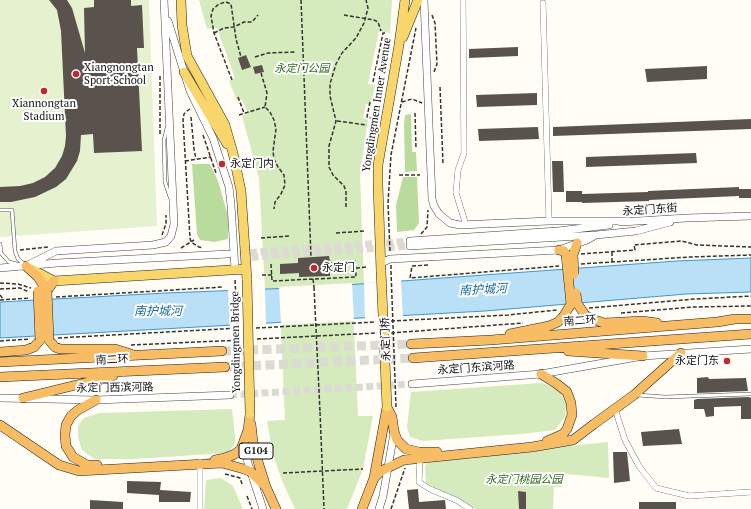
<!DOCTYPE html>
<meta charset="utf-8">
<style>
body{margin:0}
canvas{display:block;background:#fffdf5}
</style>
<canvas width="751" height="509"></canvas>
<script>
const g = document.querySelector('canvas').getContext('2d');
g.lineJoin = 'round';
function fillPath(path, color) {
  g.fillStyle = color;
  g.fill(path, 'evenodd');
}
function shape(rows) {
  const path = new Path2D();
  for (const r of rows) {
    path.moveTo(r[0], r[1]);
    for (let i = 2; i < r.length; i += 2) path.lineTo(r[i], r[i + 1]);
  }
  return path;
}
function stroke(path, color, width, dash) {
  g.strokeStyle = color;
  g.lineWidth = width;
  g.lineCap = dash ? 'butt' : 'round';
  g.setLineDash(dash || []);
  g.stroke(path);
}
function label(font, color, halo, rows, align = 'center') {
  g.font = font + ' "PT Serif","Noto Sans SC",serif';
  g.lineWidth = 4;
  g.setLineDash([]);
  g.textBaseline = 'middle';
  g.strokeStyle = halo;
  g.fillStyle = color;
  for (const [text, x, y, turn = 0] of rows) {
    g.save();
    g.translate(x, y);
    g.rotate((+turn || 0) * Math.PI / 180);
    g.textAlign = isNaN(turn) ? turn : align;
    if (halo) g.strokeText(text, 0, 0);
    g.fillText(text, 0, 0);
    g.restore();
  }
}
const green = shape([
 [199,0,392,0,390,33,379,31,368,84,375,85,371,105,366,104,363,118,368,120,360,174,364,284,352,285,358,416,373,416,363,469,347,509,295,509,283,483,273,455,267,421,285,420,279,289,265,289,259,178,242,116,248,114,242,99,237,101,229,81,235,78,217,28,207,29],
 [542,383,558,389,566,403,565,417,555,430,521,434,423,441,410,437,407,427,411,392],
 [232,409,235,435,235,444,231,449,225,453,134,459,94,459,82,450,78,437,78,426,84,418,100,413],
 [608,442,609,478,565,474,562,487,554,487,553,509,476,509,426,483,425,467,428,461],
 [221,478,233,486,243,509,204,509,206,480]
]);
const forest = shape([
 [411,114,412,152,416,152,417,171,405,172,404,124,405,115],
 [192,164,210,164,218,181,228,216,228,239,214,242,200,240,197,234],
 [403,177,417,177,419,223,414,230,397,232,396,205]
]);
const pitch = shape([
 [0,0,149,0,157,226,0,237]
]);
const water = shape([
 [751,258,751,292,686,294,485,311,0,338,0,302,166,293,319,287,677,261,751,258]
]);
const pier = shape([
 [401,280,403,318,365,320,364,283],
 [352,283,354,321,281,325,279,287],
 [265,288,266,326,230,328,228,289]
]);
const building = shape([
 [49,0,67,0,72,8,85,53,84,8,94,7,94,0,131,0,131,6,142,5,144,48,137,48,142,151,94,153,93,134,81,135,80,151,77,161,66,179,56,187,35,197,11,202,0,202,0,187,20,186,33,183,45,177,55,168,62,156,65,146,66,136,61,31,57,10],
 [518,47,518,56,469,58,469,49],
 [246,55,251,67,242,70,238,58],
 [262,65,264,72,255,74,253,67],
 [707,66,707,79,647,82,645,69],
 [537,93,537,105,477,107,476,95],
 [751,119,751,129,553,136,553,127],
 [538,127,539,139,479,141,478,129],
 [696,153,697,163,586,167,586,157],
 [552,161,563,161,564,192,553,192],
 [739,187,739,189,751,189,751,198,739,198,739,196,649,200,649,201,582,203,582,202,566,202,566,191,582,191,582,194,648,192,648,191],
 [329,256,330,262,347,261,348,272,330,273,330,276,299,277,299,273,280,274,280,264,298,263,298,258],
 [708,377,709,379,746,378,748,391,697,393,697,378],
 [749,397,751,398,751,419,741,419,741,406,714,407,714,416,706,417,704,409,694,409,694,400,697,399],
 [679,429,682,444,643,446,641,432],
 [613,452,627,452,630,481,614,483],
 [127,481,161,482,160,490,191,492,190,502,159,502,159,495,127,493],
 [418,489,419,502,445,500,446,509,409,509,407,490],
 [518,491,526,492,526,509,519,509],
 [90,500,123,502,123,509,90,509],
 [639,502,676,502,676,509,639,509]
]);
const tertiaryTunnel = shape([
 [229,254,410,241],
 [241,258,410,246],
 [230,395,412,384]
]);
const trunkTunnel = shape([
 [222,351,411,344],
 [225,367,413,358]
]);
const path = shape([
 [301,0,311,257],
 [344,15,374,20,378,22,381,31],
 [432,15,435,23,437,64,434,72],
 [214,33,224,28,234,27,244,22,252,22,258,15],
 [255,57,268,53,295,52],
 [261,73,267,93,265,107,270,112,274,120,276,129,273,151,274,159,278,167,284,175,285,185,281,194,275,202,274,209],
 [160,76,160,134],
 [232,80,214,33,211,16,213,9,219,4,226,2,231,4,236,39,241,57],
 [373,82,383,33,387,33],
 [440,87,443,164],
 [238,97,244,113],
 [370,102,367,117,371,118],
 [402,102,412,99,422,103],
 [190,109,187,111,184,114,183,120,190,238,191,242,199,247,203,248],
 [415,113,416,149],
 [239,115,265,107],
 [191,117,194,149,196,159],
 [337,121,367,125],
 [203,135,216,173],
 [185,161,211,157],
 [399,175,420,175],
 [346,207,346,191,344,186,333,175,329,167,329,146,336,121,330,96,330,84,336,64,342,53,356,38,364,23,368,8,366,0],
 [336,233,365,231],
 [421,234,427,227,428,210],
 [162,235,166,224,166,215],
 [261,238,289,236],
 [181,248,194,240],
 [20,250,48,247],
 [390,251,388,203,391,155,416,28],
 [581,254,635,250,634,245,682,241,697,245,751,247],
 [612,262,612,252],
 [271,264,272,281,356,277,355,258],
 [581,264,690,257,751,255],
 [391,265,391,271],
 [428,265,412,266,410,278,559,266],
 [356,268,367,267],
 [262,275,272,275],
 [313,279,314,287],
 [0,283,18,284,31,288],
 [0,289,20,288,29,292],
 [0,295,4,300],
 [56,297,223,287],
 [0,300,30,298],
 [589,308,695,299,751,296],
 [621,313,693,307,751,306],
 [391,321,508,315,557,310],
 [256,328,376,322],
 [391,333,523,323],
 [58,338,240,328],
 [257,339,377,333],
 [0,341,30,339],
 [131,345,241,340],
 [320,412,324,509],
 [283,473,363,469],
 [225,474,240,478,242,484],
 [247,496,252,509],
 [391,509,405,468]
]);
const service = shape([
 [167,128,164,140,165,182,170,197],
 [0,210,12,210,15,251,18,259,25,265],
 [0,244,1,253,9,262,17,264],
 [638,395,665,397,751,394]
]);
const minor = shape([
 [463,0,464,153,458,170,456,193,466,225],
 [543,3,549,221],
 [615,409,625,440,639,466,656,488,689,496,751,492],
 [420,459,419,482,430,489,458,501,470,509],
 [200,509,200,462]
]);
const tertiary = shape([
 [424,0,432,199,434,206,439,214,450,223,460,225,549,221,626,221],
 [168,21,190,91,213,138,229,187,231,205,235,270],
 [621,222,687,218,751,216],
 [410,241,558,231,609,225],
 [410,246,596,235,636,231,670,222],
 [381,263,390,259,559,250,587,240,594,236],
 [26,266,56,251,153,245,166,242,171,236,174,224,164,0],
 [0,268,57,263,228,254],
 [412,384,541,374,643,356,751,349],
 [0,398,96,400,230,395],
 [244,442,248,463,263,509],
 [379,509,383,496,394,433]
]);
const primary = shape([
 [181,0,182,25,187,56,225,125,233,153,241,191,247,280],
 [403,37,418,0],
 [184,72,227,144],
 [31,269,54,281,246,269],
 [381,271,378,185,378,165,399,45,405,0]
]);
const trunk = shape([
 [559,250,564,251,566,255],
 [573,255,577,243],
 [26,266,38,277,47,291],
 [47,291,54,281],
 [585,315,592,319,604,323,642,321,657,323],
 [510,334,549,326,558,322,563,317],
 [49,340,55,347,60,349,115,349,131,354],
 [411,344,491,340,717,322,735,319,751,319],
 [568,351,643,356],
 [0,352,26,350,34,347,40,340],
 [413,358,751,334],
 [0,362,222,351],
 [541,374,557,384,567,392,571,403,572,415,567,429,563,434,547,441],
 [0,377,225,367],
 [23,398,113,376],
 [96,400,78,410,71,416,66,425,65,435,66,446,73,457,87,465,97,465],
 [387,407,392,417,394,431,397,440,406,449,419,452,437,452],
 [251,424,253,442,259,465,266,487,276,509],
 [0,425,59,465,79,471,222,463,244,469,251,472,266,487],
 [215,460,225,458,235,454,241,449,248,430,250,414],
 [374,478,381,471,404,460,532,447,573,440,594,424,634,395,681,353],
 [362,509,374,478,387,407]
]);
const pathBridge = shape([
 [391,271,396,407],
 [235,280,241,388],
 [314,287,320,412]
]);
const primaryBridge = shape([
 [381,271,387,407],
 [247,280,250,414]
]);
const trunkBridge = shape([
 [573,255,574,274],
 [38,291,40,340],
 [47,291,49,340],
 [576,293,577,303,585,315],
 [563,317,571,304,566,255]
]);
const markers = [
 [76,74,4,"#c4262e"],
 [44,91,4,"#c4262e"],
 [222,164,4,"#c4262e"],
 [314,268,4,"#c4262e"],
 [727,361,4,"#c4262e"]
];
const shields = [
 [256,451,34]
];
const shieldNames = [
 ["G104",256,451]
];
const poiNames = [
 ["Xiangnongtan",84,68],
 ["Sport School",84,81],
 ["Xiannongtan",44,104,"center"],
 ["Stadium",44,117,"center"],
 ["永定门内",230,164],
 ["永定门",322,268],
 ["永定门东",719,361,"right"]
];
const parkNames = [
 ["永定门公园",302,69],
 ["永定门桃园公园",524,480]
];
const streetNames = [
 ["Yongdingmen Inner Avenue",377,105,-81],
 ["永定门东街",650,210,-4],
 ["南二环",580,321,-4],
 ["永定门桥",386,339,-92],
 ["Yongdingmen Bridge",236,342,-91],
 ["南二环",112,360,-3],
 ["永定门东滨河路",476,368,-4],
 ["永定门西滨河路",115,388,-1]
];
const waterNames = [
 ["南护城河",483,290,-3],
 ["南护城河",158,312]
];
fillPath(green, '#d5ebbd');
fillPath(forest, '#b9dc9c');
fillPath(pitch, '#e6f2cf');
fillPath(water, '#b9e0f7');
stroke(water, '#3f96cf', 1);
fillPath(pier, '#fffdf5');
fillPath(building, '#5a524d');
stroke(tertiaryTunnel, '#dbdad3', 7, [7, 3.5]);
stroke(trunkTunnel, '#dbdad3', 9, [9, 4.5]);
stroke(service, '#444', 4);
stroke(minor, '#444', 6);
stroke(tertiary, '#444', 8);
stroke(primary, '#222', 10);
stroke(trunk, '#222', 10);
stroke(path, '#333', 1.5, [4, 2]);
stroke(service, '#fff', 3);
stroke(minor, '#fff', 5.5);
stroke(tertiary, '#fff', 7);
stroke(primary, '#f9d66b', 9);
stroke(trunk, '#f7bc64', 9);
stroke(primaryBridge, '#222', 10, []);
stroke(trunkBridge, '#222', 10, []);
stroke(pathBridge, '#333', 1.5, [4, 2]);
stroke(primaryBridge, '#f9d66b', 9);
stroke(trunkBridge, '#f7bc64', 9);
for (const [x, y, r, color] of markers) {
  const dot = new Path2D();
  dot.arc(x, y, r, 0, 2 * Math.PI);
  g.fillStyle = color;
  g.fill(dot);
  stroke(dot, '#fff', 1.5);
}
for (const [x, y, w] of shields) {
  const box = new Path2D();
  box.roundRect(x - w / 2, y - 8, w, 16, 3);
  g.fillStyle = '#fff';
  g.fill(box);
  stroke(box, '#111', 1);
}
label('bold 10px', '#111', null, shieldNames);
label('11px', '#111', '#fff', poiNames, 'left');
label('italic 11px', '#2f6b1f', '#fff', parkNames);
label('11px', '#111', '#fff', streetNames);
label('italic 12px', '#1768a6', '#fff', waterNames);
</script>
